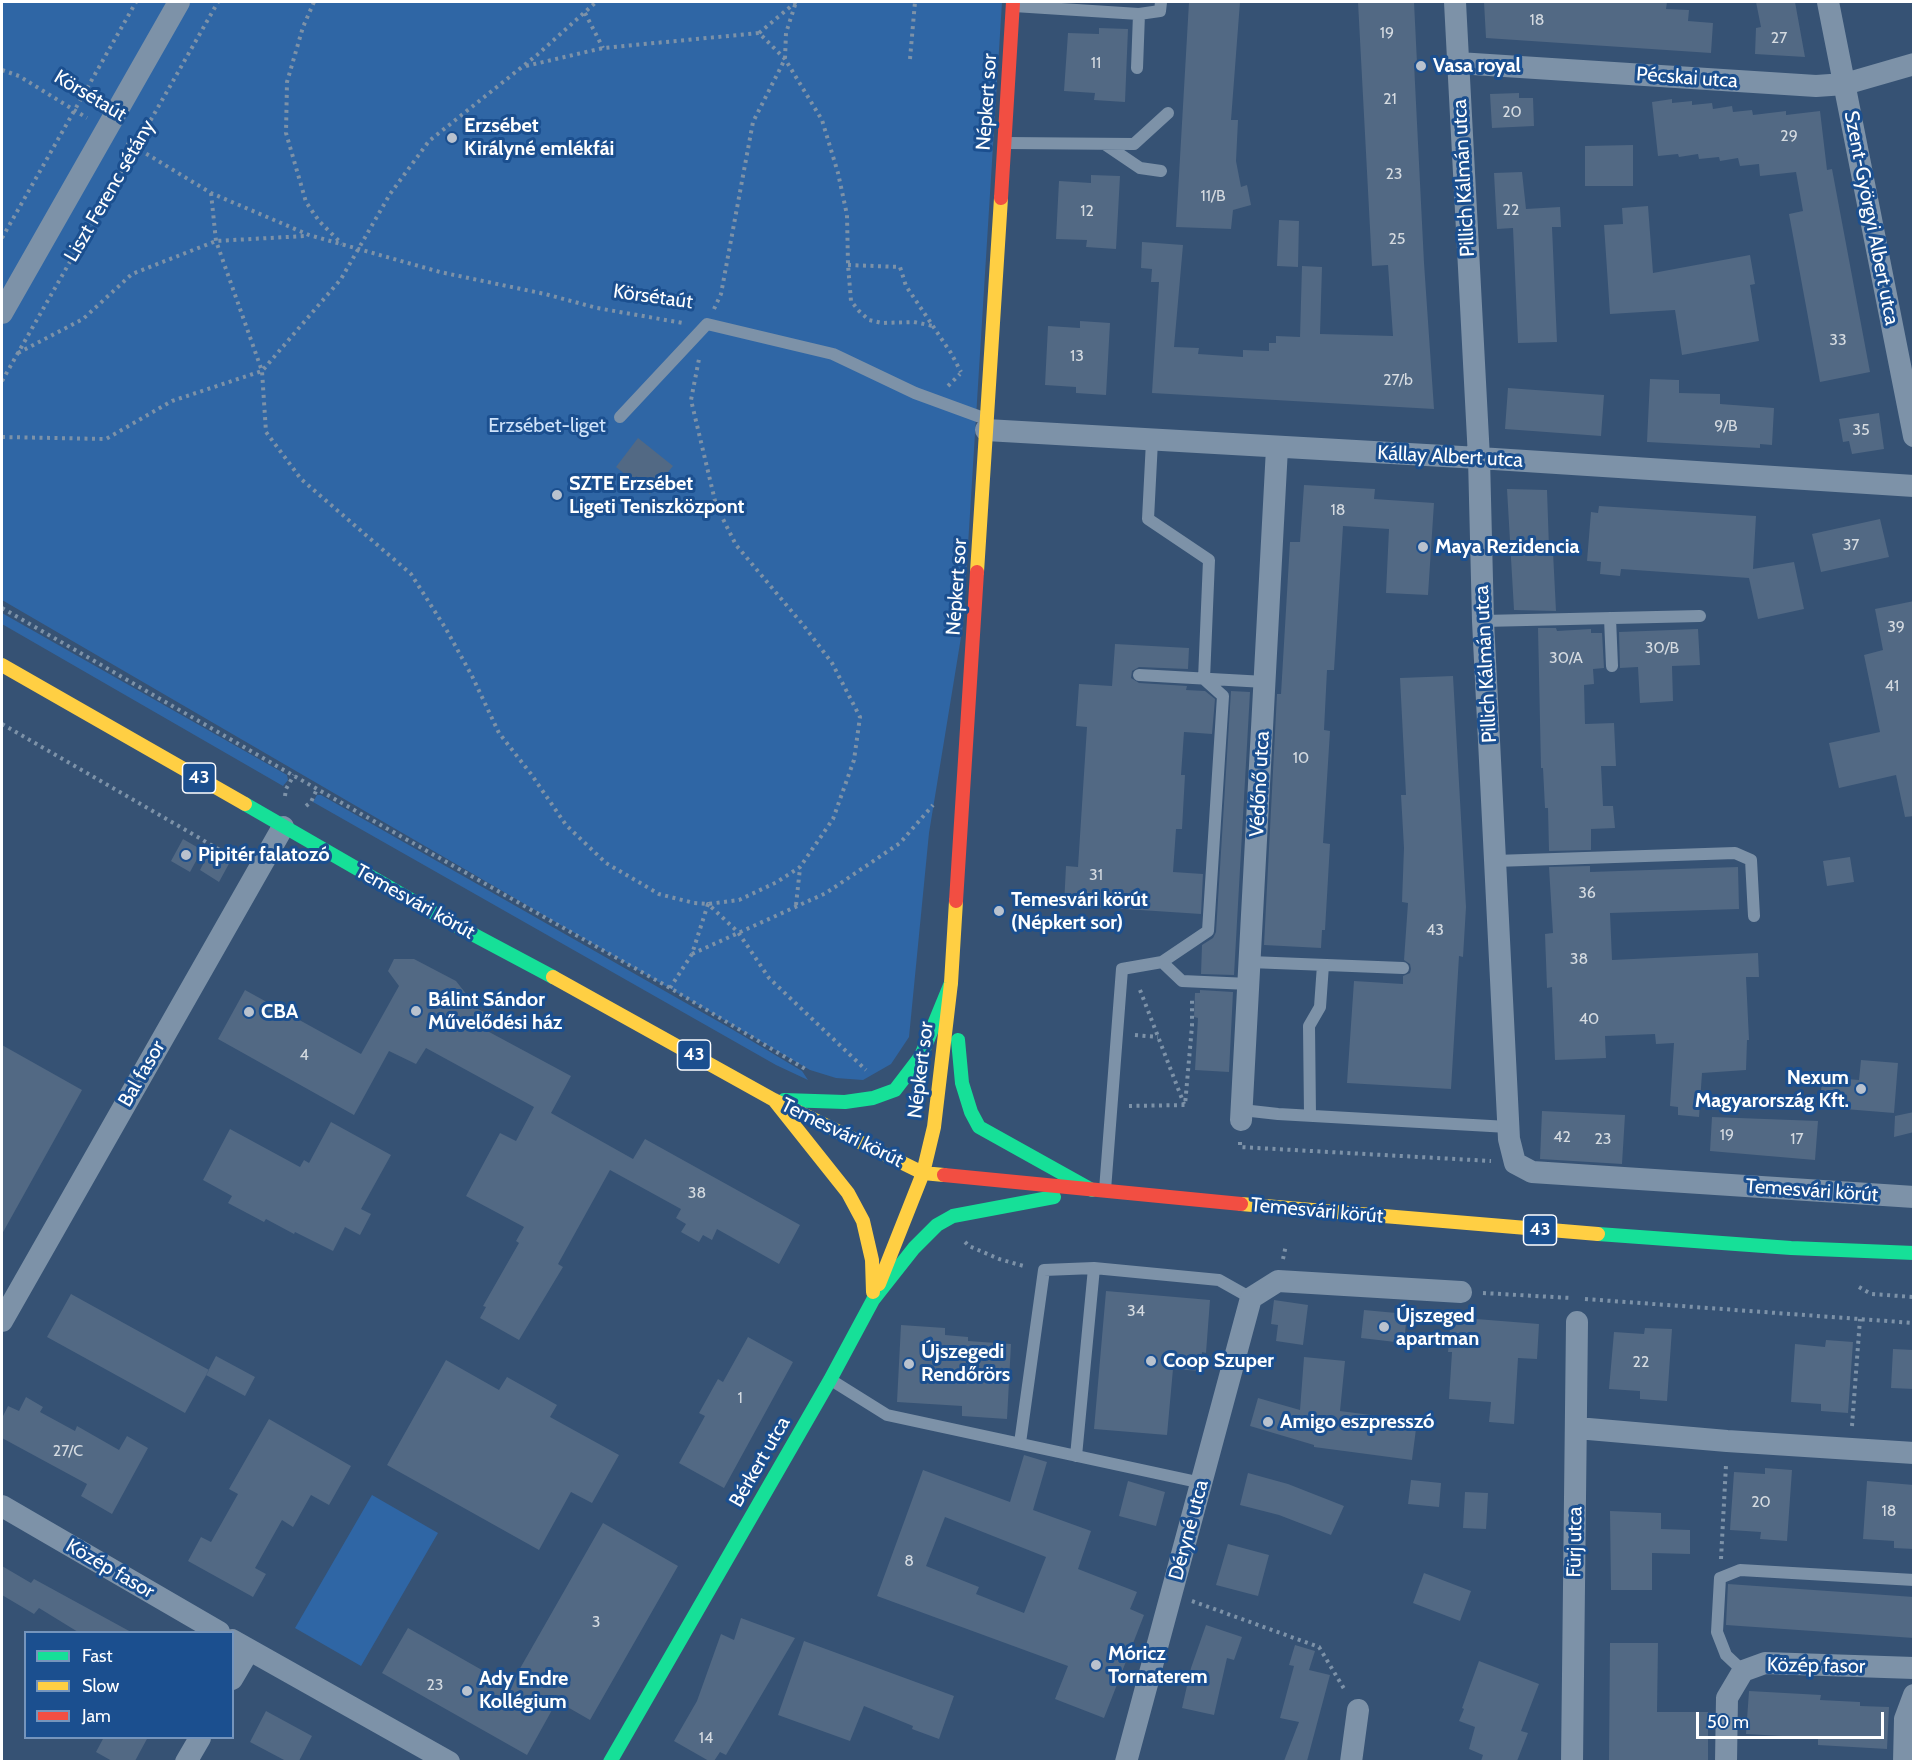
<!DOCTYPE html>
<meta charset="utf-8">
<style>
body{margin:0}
#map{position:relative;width:1915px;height:1763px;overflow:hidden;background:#365274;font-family:Cabin,sans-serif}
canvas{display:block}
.frame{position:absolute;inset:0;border:3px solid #fff;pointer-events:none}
.legend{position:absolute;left:24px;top:1631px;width:210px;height:108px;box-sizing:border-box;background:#1b4f8f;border:2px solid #7695bc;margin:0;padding:8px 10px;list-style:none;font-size:18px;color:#fff}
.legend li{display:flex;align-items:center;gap:12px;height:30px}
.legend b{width:30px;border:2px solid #7695bc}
.scale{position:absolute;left:1696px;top:1712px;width:188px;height:27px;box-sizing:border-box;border:3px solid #fff;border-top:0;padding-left:8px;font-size:18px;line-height:21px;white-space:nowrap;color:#fff;-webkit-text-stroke:4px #1b4f8f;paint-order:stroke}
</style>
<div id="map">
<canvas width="1915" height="1763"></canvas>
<div class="frame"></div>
<ul class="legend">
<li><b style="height:8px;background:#16e098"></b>Fast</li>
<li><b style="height:8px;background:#ffcf43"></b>Slow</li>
<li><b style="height:8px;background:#f24e42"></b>Jam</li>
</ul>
<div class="scale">50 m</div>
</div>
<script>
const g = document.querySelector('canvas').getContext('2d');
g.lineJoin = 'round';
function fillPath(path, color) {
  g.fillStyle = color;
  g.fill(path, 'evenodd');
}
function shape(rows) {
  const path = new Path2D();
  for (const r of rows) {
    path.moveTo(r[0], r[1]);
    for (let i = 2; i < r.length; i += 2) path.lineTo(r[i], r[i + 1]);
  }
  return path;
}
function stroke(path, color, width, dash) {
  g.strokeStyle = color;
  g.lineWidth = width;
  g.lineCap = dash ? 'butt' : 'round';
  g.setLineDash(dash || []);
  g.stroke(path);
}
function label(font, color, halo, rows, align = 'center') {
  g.font = font + ' Cabin,sans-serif';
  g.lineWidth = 6;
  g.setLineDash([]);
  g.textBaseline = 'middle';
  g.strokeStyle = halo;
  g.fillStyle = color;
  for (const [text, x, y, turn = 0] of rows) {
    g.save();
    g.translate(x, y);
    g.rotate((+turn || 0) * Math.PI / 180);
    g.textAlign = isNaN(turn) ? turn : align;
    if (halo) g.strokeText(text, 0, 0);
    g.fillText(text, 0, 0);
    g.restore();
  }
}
const green = shape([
 [2,2,1002,2,963,625,929,833,909,1037,891,1064,863,1080,836,1078,810,1070,2,600],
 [2,613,287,775,288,780,283,786,2,624],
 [317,795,321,795,735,1031,802,1071,808,1080,776,1065,313,802],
 [372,1495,438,1533,361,1666,295,1628]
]);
const building = shape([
 [1189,2,1240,2,1231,120,1238,120,1236,161,1241,187,1247,185,1251,205,1233,210,1231,229,1176,227],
 [1358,2,1414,2,1417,63,1414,63,1424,263,1434,409,1152,393,1159,282,1151,282,1152,269,1141,268,1142,242,1183,245,1174,347,1199,348,1198,354,1243,357,1243,350,1269,351,1269,343,1276,343,1276,336,1300,337,1302,266,1322,267,1320,334,1393,336,1388,265,1372,266],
 [1484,2,1667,2,1666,9,1689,10,1688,21,1713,23,1711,53,1486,38],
 [1756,2,1795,2,1805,57,1755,54,1756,28,1761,27],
 [1099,28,1128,29,1125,102,1094,100,1095,93,1064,91,1068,33,1099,34],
 [1519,93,1519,98,1533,98,1534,126,1492,128,1490,94],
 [1672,99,1672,103,1692,101,1692,105,1712,103,1713,109,1732,106,1733,112,1752,110,1753,115,1786,111,1786,115,1820,111,1827,170,1832,169,1870,372,1820,382,1789,214,1803,211,1796,172,1760,176,1759,164,1740,166,1738,158,1720,161,1719,157,1699,159,1698,154,1679,157,1678,154,1658,156,1652,102],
 [1633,145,1633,186,1585,186,1585,146],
 [1522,172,1526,209,1560,207,1561,227,1552,227,1557,342,1518,343,1513,228,1497,229,1494,173],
 [1091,175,1120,176,1116,249,1086,247,1087,240,1056,239,1059,181,1091,183],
 [1648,206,1653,273,1750,255,1755,284,1750,285,1759,341,1682,355,1675,310,1610,314,1604,225,1623,224,1622,208],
 [1279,220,1299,221,1298,267,1277,266],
 [1080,321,1110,323,1106,395,1076,393,1076,387,1045,385,1048,326,1080,328],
 [1650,379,1679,380,1679,393,1720,394,1720,404,1774,408,1772,445,1760,444,1760,448,1647,442],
 [1508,388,1604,395,1601,436,1505,429],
 [1879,413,1884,449,1852,454,1849,441,1843,442,1839,419],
 [638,438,673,466,650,494,616,467],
 [1304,485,1375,489,1374,499,1434,503,1428,595,1386,593,1389,529,1343,526,1334,670,1327,670,1324,730,1330,731,1323,843,1330,844,1325,930,1322,930,1321,948,1264,945,1277,694,1281,694,1290,542,1300,542],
 [1507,489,1547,490,1549,548,1553,552,1556,611,1514,610],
 [1599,506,1756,516,1753,569,1794,562,1804,609,1758,619,1749,578,1621,569,1620,576,1600,574,1601,562,1587,561,1591,512,1598,513],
 [1880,519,1889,557,1821,572,1812,534],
 [1914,601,1914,816,1905,817,1896,775,1839,788,1829,743,1880,732,1864,655,1883,650,1875,609],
 [1538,628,1556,628,1557,631,1591,629,1591,633,1602,633,1604,668,1593,669,1594,684,1584,685,1585,724,1614,723,1616,766,1601,766,1603,806,1613,806,1615,828,1591,829,1591,850,1549,851,1548,808,1545,808,1543,768,1541,768],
 [1698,629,1700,665,1672,666,1673,701,1640,703,1638,667,1620,668,1619,632],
 [1115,644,1189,648,1188,669,1139,667,1132,671,1131,678,1139,683,1187,686,1186,690,1205,691,1215,699,1212,734,1184,732,1181,775,1185,775,1182,829,1176,829,1173,872,1203,874,1201,914,1064,905,1066,866,1078,867,1087,727,1076,726,1079,684,1112,686],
 [1453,676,1466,907,1463,957,1459,956,1451,1089,1347,1083,1354,981,1403,984,1403,976,1410,973,1411,969,1410,964,1404,960,1408,903,1402,902,1404,848,1401,795,1406,795,1400,678],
 [1231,691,1250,692,1234,975,1201,974,1202,945,1213,938,1216,932],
 [183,839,202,850,190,872,171,861],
 [211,849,231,860,219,882,200,870],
 [1850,857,1854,882,1827,886,1823,861],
 [1590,866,1590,872,1738,867,1739,909,1610,913,1612,960,1758,953,1759,977,1746,977,1749,1040,1747,1040,1746,1070,1702,1073,1699,1117,1678,1115,1678,1107,1670,1106,1674,1043,1656,1044,1655,1034,1605,1036,1606,1058,1555,1060,1552,987,1547,988,1545,934,1553,933,1549,867],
 [394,959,414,959,456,981,478,1009,486,1013,478,1026,571,1076,551,1113,633,1159,645,1139,800,1225,779,1264,717,1229,712,1240,703,1235,699,1242,681,1232,686,1224,676,1218,681,1209,610,1170,558,1264,563,1267,519,1340,480,1318,486,1307,483,1306,519,1243,516,1241,524,1227,466,1196,500,1133,516,1141,534,1107,426,1048,416,1064,389,1051,354,1115,218,1039,245,990,361,1054,399,986,388,971],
 [1200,990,1233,992,1229,1072,1195,1070,1198,1018,1194,1017,1195,993,1200,993],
 [2,1045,82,1090,2,1234],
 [1861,1060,1898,1063,1894,1113,1820,1107,1822,1077,1859,1080],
 [1542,1111,1625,1115,1622,1164,1540,1159],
 [1914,1112,1914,1132,1894,1137,1895,1116],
 [1712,1117,1818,1121,1815,1160,1710,1151],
 [331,1122,391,1155,361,1209,371,1214,360,1235,345,1227,333,1251,295,1232,294,1234,266,1219,264,1222,228,1203,232,1196,203,1180,230,1129,300,1167,304,1160,309,1163],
 [1106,1291,1210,1300,1206,1353,1202,1352,1201,1371,1173,1369,1167,1435,1094,1429],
 [71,1294,209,1370,185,1413,47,1337],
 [1274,1300,1308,1305,1303,1345,1276,1341,1278,1325,1271,1324],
 [1364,1310,1407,1314,1404,1343,1361,1338],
 [1451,1317,1539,1324,1537,1359,1518,1358,1514,1424,1489,1422,1491,1402,1449,1399,1452,1352,1448,1352],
 [901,1325,945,1328,945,1335,968,1337,968,1341,1011,1344,1007,1419,962,1416,962,1406,897,1402],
 [1645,1328,1672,1329,1667,1401,1640,1399,1640,1391,1609,1389,1614,1332,1644,1334],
 [748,1337,793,1362,724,1488,679,1463,705,1416,699,1413,718,1379,723,1382],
 [1826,1340,1853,1342,1848,1413,1821,1411,1821,1404,1791,1402,1795,1344,1825,1347],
 [1893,1349,1914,1350,1914,1389,1891,1388],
 [216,1356,255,1377,245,1396,206,1375],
 [1304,1357,1345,1361,1340,1411,1417,1421,1412,1460,1314,1447,1314,1445,1250,1426,1258,1398,1300,1410],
 [446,1360,499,1390,507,1377,557,1405,550,1417,619,1455,592,1503,571,1492,539,1550,387,1465],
 [26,1397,43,1407,40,1412,75,1431,77,1426,119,1450,127,1436,148,1448,112,1514,81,1496,87,1484,2,1438,2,1418,8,1406,19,1411],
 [269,1419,351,1466,329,1505,311,1495,293,1527,282,1520,255,1568,266,1574,253,1597,188,1561,201,1537,211,1542,238,1494,229,1489],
 [1024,1455,1047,1462,1033,1510,1091,1531,1078,1569,1137,1592,1130,1609,1144,1615,1104,1718,1055,1699,1068,1666,877,1596,923,1470,1010,1502],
 [945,1517,1046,1557,1024,1613,976,1594,979,1587,926,1566],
 [1765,1468,1792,1470,1787,1541,1760,1539,1761,1532,1730,1530,1734,1472,1765,1474],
 [1248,1473,1288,1484,1344,1506,1331,1535,1279,1515,1240,1505],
 [1411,1480,1441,1483,1439,1507,1408,1504],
 [1128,1481,1165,1492,1156,1526,1119,1516],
 [1867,1481,1914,1485,1914,1549,1894,1548,1894,1541,1863,1539],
 [1465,1492,1488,1493,1486,1529,1463,1528],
 [1610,1511,1661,1513,1661,1529,1690,1530,1690,1554,1652,1553,1652,1590,1611,1590],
 [603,1523,678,1566,590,1720,557,1701,527,1755,382,1673,408,1628,510,1686],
 [1228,1544,1269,1555,1258,1596,1216,1585],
 [2,1566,31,1583,34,1579,131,1632,78,1632,39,1608,34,1614,2,1595],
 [1424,1573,1471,1591,1460,1621,1413,1603],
 [1728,1584,1914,1597,1914,1638,1726,1625],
 [741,1618,795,1638,726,1755,720,1752,714,1761,709,1761,674,1741,697,1701,721,1634,734,1640],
 [1206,1625,1242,1637,1234,1660,1227,1658,1214,1715,1182,1708,1191,1668],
 [804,1641,954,1696,939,1739,912,1729,913,1726,864,1706,850,1741,778,1715],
 [1610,1643,1658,1643,1657,1712,1708,1712,1708,1761,1609,1761],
 [1295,1645,1315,1651,1309,1670,1330,1675,1307,1761,1284,1761,1299,1722,1280,1718,1294,1666,1289,1665],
 [1479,1661,1539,1684,1521,1731,1528,1733,1517,1761,1481,1761,1483,1755,1469,1749,1475,1727,1459,1721,1464,1709,1462,1708],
 [1749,1691,1821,1695,1820,1700,1860,1702,1860,1706,1889,1707,1887,1749,1818,1745,1818,1738,1746,1734],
 [266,1711,312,1736,299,1761,286,1761,250,1742],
 [104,1737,148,1737,135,1761,112,1761,96,1752]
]);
const path = shape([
 [314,2,303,27,287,82,286,133,306,202,319,221,342,244],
 [585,13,603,48],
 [759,33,796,2],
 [910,59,915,2],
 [526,66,603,48,759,33,785,59,822,120,838,173,847,215,848,265,851,301,859,311,869,320,882,323,914,322,933,326],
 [2,70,19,76,87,118],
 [127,142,211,193,309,235,440,272,545,294,597,308,683,323],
 [211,193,216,241,262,371,266,432,301,479,411,574,446,629,472,676,499,733,531,774,566,825,606,863,659,894,694,903,708,904,739,900,777,882,800,867,833,819,854,760,860,717,832,663,804,626,736,545,716,505,691,400,699,359],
 [2,238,136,2],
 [848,265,900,267,906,286,951,353,961,372],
 [714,309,721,294,753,122,785,59,786,33,796,2],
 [18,353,83,319,132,274,216,241,305,236],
 [2,381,218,2],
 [948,386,960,374],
 [2,437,106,439,172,401,262,371,341,279,390,194,429,141,537,55,596,2],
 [2,608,317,789,670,988,807,1070],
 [2,724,239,861],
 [285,796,286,789,294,775],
 [306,806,311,802,317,789],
 [796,905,800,868],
 [692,954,826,893,900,843,933,805],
 [670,988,692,954,708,904,738,932,769,978,866,1070],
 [1140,990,1184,1104],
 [1135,1035,1158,1037],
 [1129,1106,1185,1105,1192,1026,1192,998],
 [1240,1142,1240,1147,1491,1161],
 [965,1242,969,1246,999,1259,1027,1267],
 [1283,1259,1286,1245],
 [1859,1287,1871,1294,1914,1297],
 [1483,1293,1571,1298],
 [1585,1299,1914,1323],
 [1852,1426,1860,1319],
 [1721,1559,1726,1465],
 [1192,1601,1319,1647,1346,1692]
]);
const lane = shape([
 [1014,6,1139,14,1137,68],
 [1139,14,1160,11,1161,2],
 [1005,143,1134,144,1168,113],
 [1106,145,1140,168,1161,171],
 [620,417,707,324,833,354,915,393,986,419],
 [1610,618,1612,666],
 [1483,621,1700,616],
 [1139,675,1265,682],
 [1495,861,1735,853,1751,860,1754,916],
 [1162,962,1182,981,1249,984],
 [1250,962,1403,968],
 [1242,1110,1278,1114,1508,1127],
 [1310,1115,1309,1026,1320,1007,1323,965],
 [1105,1190,1122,969,1162,962,1208,931,1223,696,1204,679,1209,560,1148,519,1152,441],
 [831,1380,887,1415,1202,1483],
 [1020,1443,1044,1270,1094,1268,1219,1280,1251,1298],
 [1076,1456,1094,1268],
 [1743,1671,1726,1655,1717,1632,1720,1578,1740,1570,1914,1580]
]);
const street = shape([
 [1455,2,1479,458,1483,621,1509,1139,1515,1163,1532,1172,1914,1197],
 [1828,2,1914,436],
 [1458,63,1816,86,1845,84,1914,64],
 [2,313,179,2],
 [986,430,1479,458,1914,486],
 [1241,1120,1277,448],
 [2,1321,283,827],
 [1577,1428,1727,1441,1914,1453],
 [2,1506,219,1632],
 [232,1640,449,1762],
 [232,1679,249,1650],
 [186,1762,200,1738],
 [1126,1762,1251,1298,1278,1281,1461,1292],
 [1351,1762,1358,1710],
 [1572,1762,1577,1322],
 [1726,1762,1727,1698,1743,1671,1765,1663,1914,1668],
 [1904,1762,1905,1719,1914,1695]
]);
const fast = shape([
 [245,804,446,920,553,977],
 [958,1040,962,1083,971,1112,979,1127,1092,1190],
 [784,1100,845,1102,873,1098,895,1090,921,1056,951,983],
 [1598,1234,1791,1248,1914,1253],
 [873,1300,914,1248,937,1225,953,1216,1054,1197],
 [610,1762,830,1380,873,1300,879,1284]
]);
const slow = shape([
 [977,572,1001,198],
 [2,665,245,804],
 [553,977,774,1100,923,1173,944,1175],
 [774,1100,848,1193,863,1221,872,1260,873,1292],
 [1241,1204,1598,1234],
 [879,1284,923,1173,934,1127,951,983,956,901]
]);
const jam = shape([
 [1001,198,1013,2],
 [956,901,977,572],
 [944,1175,1241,1204]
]);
const markers = [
 [1421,66,6,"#b9c2ce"],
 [452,138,6,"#b9c2ce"],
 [557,495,6,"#b9c2ce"],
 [1423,547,6,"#b9c2ce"],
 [186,855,6,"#b9c2ce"],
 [999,911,6,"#b9c2ce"],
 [416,1011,6,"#b9c2ce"],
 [249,1012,6,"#b9c2ce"],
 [1861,1089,6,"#b9c2ce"],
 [1384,1327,6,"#b9c2ce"],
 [1151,1361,6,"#b9c2ce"],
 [909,1364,6,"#b9c2ce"],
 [1268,1422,6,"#b9c2ce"],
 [1096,1665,6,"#b9c2ce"],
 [467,1691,6,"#b9c2ce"]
];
const numberNames = [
 ["18",1537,20],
 ["19",1387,33],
 ["27",1779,38],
 ["11",1096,63],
 ["21",1390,99],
 ["20",1512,112],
 ["29",1789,136],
 ["23",1394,174],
 ["11/B",1213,196],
 ["22",1511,210],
 ["12",1087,211],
 ["25",1397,239],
 ["33",1838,340],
 ["13",1077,356],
 ["27/b",1398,380],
 ["9/B",1726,426],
 ["35",1861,430],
 ["18",1338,510],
 ["37",1851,545],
 ["39",1896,627],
 ["30/B",1662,648],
 ["30/A",1566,658],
 ["41",1892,686],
 ["10",1301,758],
 ["31",1096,875],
 ["36",1587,893],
 ["43",1435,930],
 ["38",1579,959],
 ["40",1589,1019],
 ["4",304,1055],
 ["19",1727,1135],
 ["42",1562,1137],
 ["23",1603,1139],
 ["17",1797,1139],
 ["38",697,1193],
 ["34",1136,1311],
 ["22",1641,1362],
 ["1",740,1398],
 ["27/C",68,1451],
 ["20",1761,1502],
 ["18",1889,1511],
 ["8",909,1561],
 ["3",596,1622],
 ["23",435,1685],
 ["14",706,1738]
];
const shields = [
 [199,778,33],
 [694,1055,33],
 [1540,1230,33]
];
const shieldNames = [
 ["43",199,778],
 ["43",694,1055],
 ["43",1540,1230]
];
const poiNames = [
 ["Vasa royal",1433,66],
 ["Erzsébet",464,126],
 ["Királyné emlékfái",464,149],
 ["SZTE Erzsébet",569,484],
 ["Ligeti Teniszközpont",569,507],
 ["Maya Rezidencia",1435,547],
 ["Pipitér falatozó",198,855],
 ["Temesvári körút",1011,900],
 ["(Népkert sor)",1011,923],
 ["Bálint Sándor",428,1000],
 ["Művelődési ház",428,1023],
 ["CBA",261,1012],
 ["Nexum",1849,1078,"right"],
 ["Magyarország Kft.",1849,1101,"right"],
 ["Újszeged",1396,1316],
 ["apartman",1396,1339],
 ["Újszegedi",921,1352],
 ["Rendőrörs",921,1375],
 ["Coop Szuper",1163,1361],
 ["Amigo eszpresszó",1280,1422],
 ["Móricz",1108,1654],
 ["Tornaterem",1108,1677],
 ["Ady Endre",479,1679],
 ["Kollégium",479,1702]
];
const streetNames = [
 ["Pécskai utca",1687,78,4],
 ["Körsétaút",90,96,31],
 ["Népkert sor",987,102,-86],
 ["Pillich Kálmán utca",1464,178,-93],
 ["Liszt Ferenc sétány",110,191,-60],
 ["Szent-Györgyi Albert utca",1871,218,79],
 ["Körsétaút",653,297,8],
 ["Kállay Albert utca",1450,457,3],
 ["Népkert sor",957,587,-86],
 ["Pillich Kálmán utca",1486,664,-93],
 ["Védőnő utca",1260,784,-87],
 ["Temesvári körút",415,902,29],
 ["Népkert sor",921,1070,-83],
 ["Bal fasor",142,1074,-60],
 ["Temesvári körút",842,1133,26],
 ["Temesvári körút",1812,1191,4],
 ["Temesvári körút",1317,1211,5],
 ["Bérkert utca",760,1462,-60],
 ["Déryné utca",1189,1530,-75],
 ["Fürj utca",1575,1542,-89],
 ["Közép fasor",110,1569,30],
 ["Közép fasor",1816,1666,1]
];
const parkNames = [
 ["Erzsébet-liget",547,426]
];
fillPath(green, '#2f66a5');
fillPath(building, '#526984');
stroke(path, '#7d92a8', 4, [3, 4.5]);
stroke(lane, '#7d92a8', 12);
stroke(street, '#7d92a8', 22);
stroke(fast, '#16e098', 14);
stroke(slow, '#ffcf43', 14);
stroke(jam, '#f24e42', 14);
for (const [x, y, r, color] of markers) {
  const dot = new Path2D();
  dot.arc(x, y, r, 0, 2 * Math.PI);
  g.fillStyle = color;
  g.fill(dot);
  stroke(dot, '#1b4f8f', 2);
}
label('16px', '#d4dae0', null, numberNames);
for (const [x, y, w] of shields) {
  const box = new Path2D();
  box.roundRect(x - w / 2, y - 15, w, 30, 4.5);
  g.fillStyle = '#1b4f8f';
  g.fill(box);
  stroke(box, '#fff', 1.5);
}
label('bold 18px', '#fff', null, shieldNames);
label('bold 20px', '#fff', '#1b4f8f', poiNames, 'left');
label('20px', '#fff', '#1b4f8f', streetNames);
label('20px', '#cfe3fa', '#1b4f8f', parkNames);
</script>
